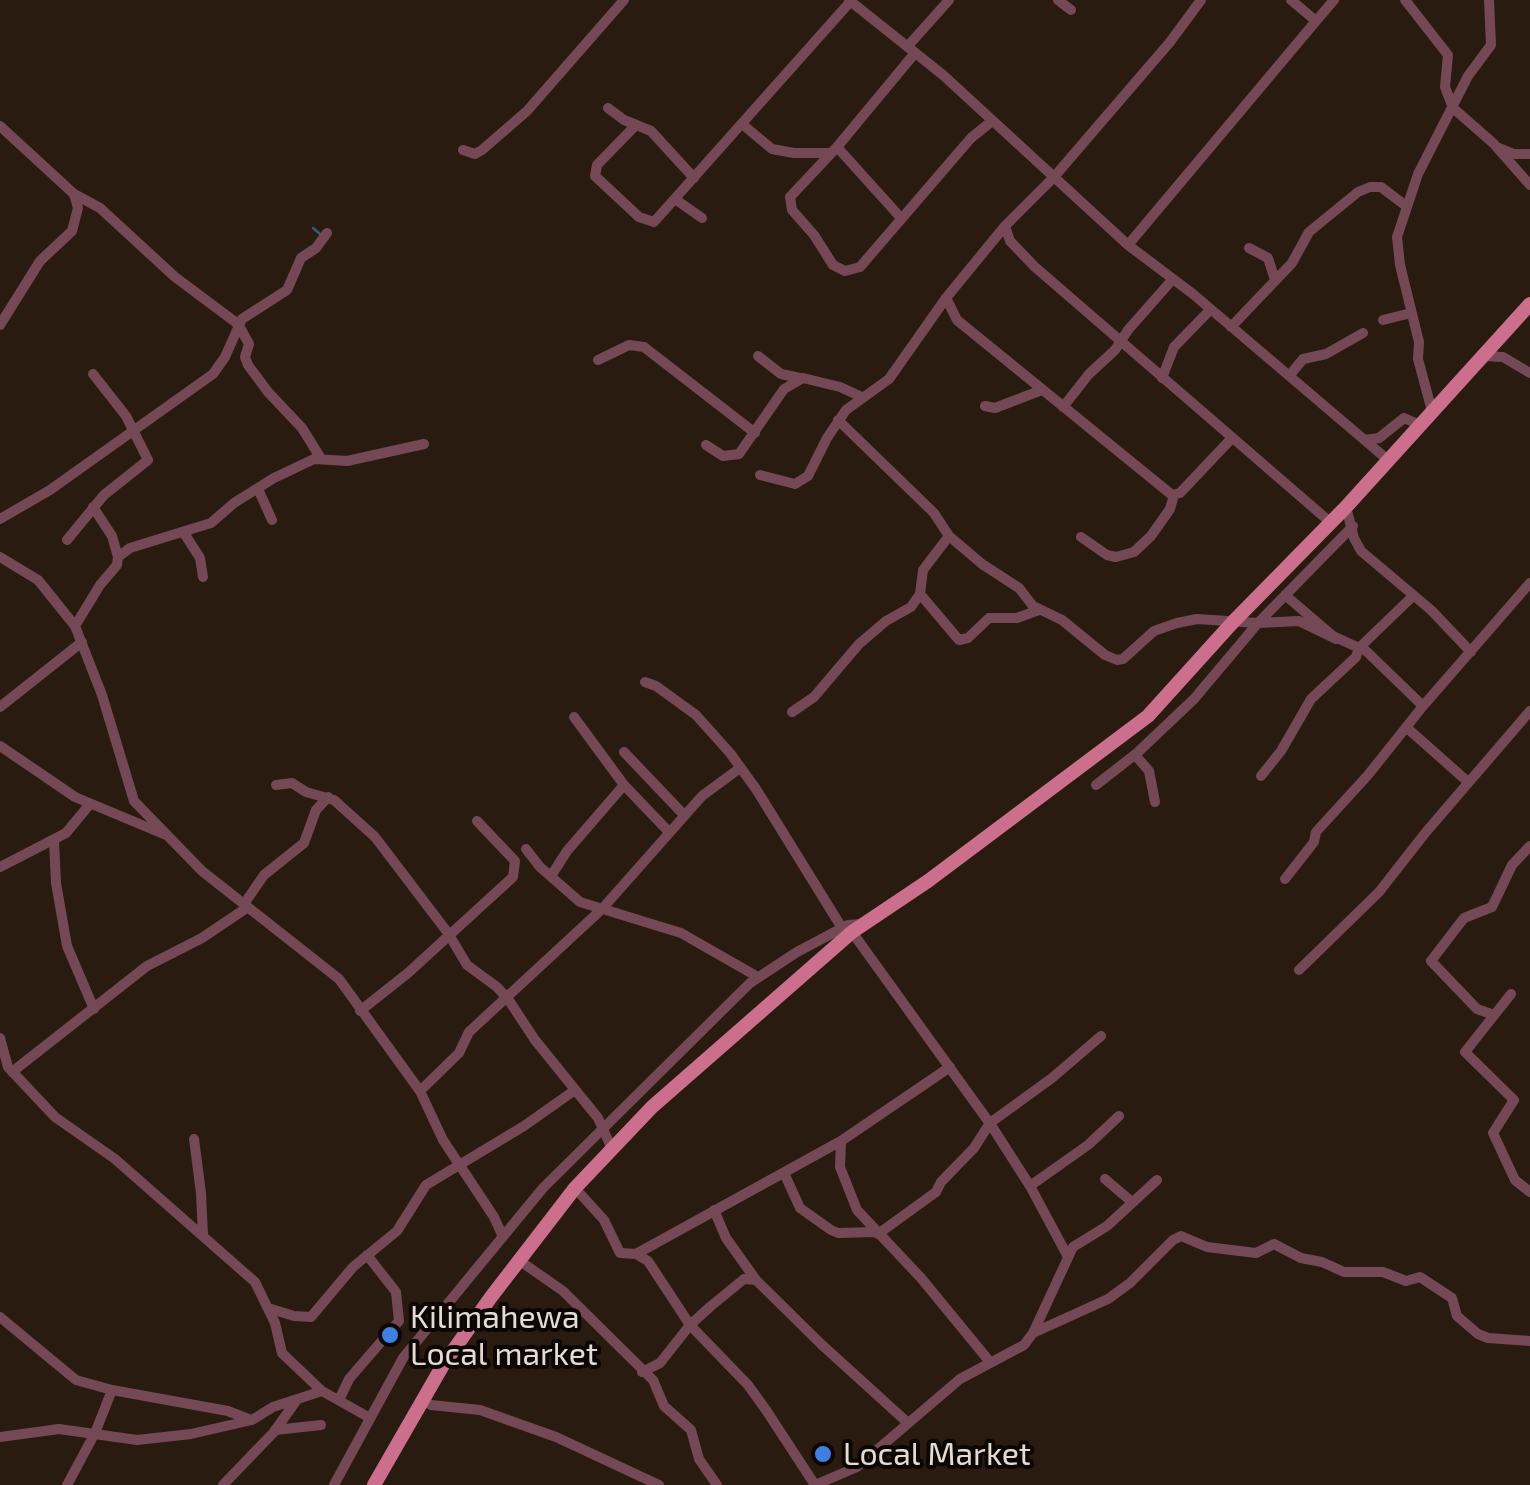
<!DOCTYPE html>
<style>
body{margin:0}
canvas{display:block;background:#2a1b10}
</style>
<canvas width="1530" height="1485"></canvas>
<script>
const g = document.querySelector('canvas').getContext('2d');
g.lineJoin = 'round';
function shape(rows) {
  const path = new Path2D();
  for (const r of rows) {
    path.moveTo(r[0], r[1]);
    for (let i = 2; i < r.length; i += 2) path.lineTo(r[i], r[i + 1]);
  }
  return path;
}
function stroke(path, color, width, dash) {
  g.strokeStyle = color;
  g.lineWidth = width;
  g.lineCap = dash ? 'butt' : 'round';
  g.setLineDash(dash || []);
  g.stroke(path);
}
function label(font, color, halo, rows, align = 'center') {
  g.font = font + ' "Exo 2",sans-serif';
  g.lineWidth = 8;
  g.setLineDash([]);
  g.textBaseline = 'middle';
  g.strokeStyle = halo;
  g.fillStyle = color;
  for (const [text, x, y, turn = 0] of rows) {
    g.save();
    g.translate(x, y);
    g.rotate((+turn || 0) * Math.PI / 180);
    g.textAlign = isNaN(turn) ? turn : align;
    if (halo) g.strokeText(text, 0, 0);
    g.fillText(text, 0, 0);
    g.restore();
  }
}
const stream = shape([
 [313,228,320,234]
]);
const minor = shape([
 [849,0,943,75,1128,245,1193,294,1388,460],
 [1058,0,1071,10],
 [1405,0,1448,55,1445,87,1453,108,1493,143,1530,185],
 [1316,21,1334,0],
 [908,46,949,0],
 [915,53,837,147,790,197,792,210,814,235,833,265,845,271,860,267,971,138,992,121],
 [608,108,624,120,651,131,694,178],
 [742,124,772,149,794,153,830,153],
 [636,125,597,165,595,176,639,217,654,222,851,1],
 [0,126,74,194,78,208,72,231,40,261,0,325],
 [837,147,901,218],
 [1497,147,1514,154,1530,154],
 [463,150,475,154,482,150,527,111,624,0],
 [74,194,100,208,175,277,238,324,249,344,245,357,248,365,268,392,302,428,320,457],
 [675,199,702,218],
 [1005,226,1010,241,1035,267,1330,522],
 [1128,245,1316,21,1291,0],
 [1249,248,1268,258,1275,280],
 [946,298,957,320,1172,495,1180,493,1232,438],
 [1383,320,1411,313],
 [1231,327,1292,263,1309,232,1358,192,1370,187,1381,187,1406,206],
 [758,356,781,374,800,378],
 [1483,356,1503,357,1530,373],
 [598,360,629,345,644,347,755,433],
 [1289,376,1303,359,1326,354,1363,333],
 [1162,378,1174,347,1210,310],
 [985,406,995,408,1042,390],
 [1063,407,1089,374,1115,350,1128,330,1172,280],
 [1432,411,1418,359,1419,342,1400,265,1397,237,1418,174,1468,76,1491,45,1489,0],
 [838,420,934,513,949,536,982,564,1019,588,1033,606,1062,620,1105,655,1117,660,1123,659,1154,631,1177,623,1197,619,1258,623,1353,526],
 [1365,440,1379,438,1404,418,1420,425],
 [706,445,723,456,739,454,784,389,803,378,840,387,862,397],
 [760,475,795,484,808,476,827,438,846,410,889,379,946,298,1005,226,1054,177,1170,42,1201,0],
 [258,489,272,520],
 [93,507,112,536,118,557],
 [1346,507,1354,538,1361,551,1431,610,1471,652],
 [0,519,50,490,213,374,225,357,242,319,287,290,301,258,316,248,327,233],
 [184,533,200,558,203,577],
 [1081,537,1107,555,1116,557,1134,552,1151,536,1170,509,1174,495],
 [67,540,104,495,148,460,126,416,93,374],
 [0,557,38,580,75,626,102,695,134,801,202,871,339,979,420,1091,443,1140,494,1217,503,1237],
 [920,594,959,640,968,638,989,618,1017,618,1039,610],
 [1285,595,1333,636,1359,648,1413,596],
 [75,626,100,585,117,565,118,557,130,548,211,523,234,503,274,478,314,459,347,461,424,444],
 [1362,647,1423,706],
 [645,682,656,686,696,715,730,753,756,789,842,928],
 [0,707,82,642],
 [792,712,814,697,859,644,886,621,911,607,920,594,923,570,949,536],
 [574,717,624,785,669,832],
 [1406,727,1468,782],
 [0,746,75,797,166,835],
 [624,752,684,815],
 [1135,755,1149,771,1155,802],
 [1261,776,1281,751,1311,699,1356,657,1359,648],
 [276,785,292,783,306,792,334,800,375,837,448,933,467,965,497,987,508,999,535,1040,598,1118,612,1149],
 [1096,785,1137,753,1194,699,1258,623,1299,621,1336,639],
 [54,841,56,883,67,946,94,1009],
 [526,849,540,867,580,902,681,933,758,977],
 [0,867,66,833,90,804],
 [551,876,567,851,624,785],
 [1285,879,1314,842,1316,832,1368,775,1423,706,1530,583],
 [244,904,264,875,304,843,316,810,328,797],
 [852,932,991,1125,1030,1186,1067,1255],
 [1299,970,1379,892,1426,832,1530,711],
 [1511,994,1465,1052,1514,1100,1493,1133,1515,1180,1530,1192],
 [360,1011,408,973,513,877,515,861,477,821],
 [1494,1015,1477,1009,1431,961,1464,918,1492,907,1512,865,1530,846],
 [0,1038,8,1067,55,1117,115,1159,255,1282,275,1323,282,1353,322,1391],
 [12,1072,147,966,202,938,248,907],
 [420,1091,459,1053,469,1032,602,909,702,796,740,768],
 [194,1139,201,1193,203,1235],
 [841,1141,840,1167,857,1210,921,1278,990,1362],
 [784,1173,800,1208,831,1230,838,1233,875,1232],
 [1105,1179,1132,1202],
 [1030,1186,1088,1145,1119,1116],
 [575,1188,604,1220,620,1253,636,1254,648,1261,690,1325,748,1385,766,1410,815,1485],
 [714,1210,726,1238,756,1280,821,1344,908,1423],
 [878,1234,936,1192,941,1182,974,1148,990,1123,1052,1078,1101,1036],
 [636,1254,841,1141,950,1067],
 [520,1261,563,1291,653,1380,664,1406,691,1430,699,1459,717,1485],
 [268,1308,294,1316,311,1317,353,1267,397,1231,426,1185,524,1126,575,1090],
 [0,1317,76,1380,112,1390,228,1411,251,1420],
 [1033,1333,1108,1299,1130,1283,1173,1240,1181,1236,1207,1247,1256,1253,1274,1244,1301,1258,1322,1262,1344,1272,1383,1272,1406,1281,1420,1277,1452,1298,1457,1316,1478,1334,1488,1338,1530,1341],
 [642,1372,660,1363,690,1325,711,1306,744,1279,756,1280],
 [340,1398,349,1379,399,1321,396,1292,367,1255],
 [422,1400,431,1405,480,1410,556,1437,659,1485],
 [275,1430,321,1425],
 [0,1437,59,1429,137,1440,191,1434,252,1420,273,1407,322,1391,370,1418],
 [67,1485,95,1433,112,1390],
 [223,1485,274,1432,296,1401],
 [334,1485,403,1358,543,1188,750,983,797,952,848,925,861,924],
 [815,1485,857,1467,960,1379,1024,1345,1033,1333,1073,1247,1107,1226,1157,1180]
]);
const major = shape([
 [374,1485,443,1365,491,1297,575,1188,652,1107,852,932,928,881,1148,716,1233,622,1346,507,1530,304]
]);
const markers = [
 [390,1335,10,"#3f7fe0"],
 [823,1454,10,"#3f7fe0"]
];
const poiNames = [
 ["Kilimahewa",410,1317],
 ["Local market",410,1354],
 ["Local Market",843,1454]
];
stroke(stream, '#325b84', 2.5);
stroke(minor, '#754856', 10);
stroke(major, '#cc6f8d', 14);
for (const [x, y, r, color] of markers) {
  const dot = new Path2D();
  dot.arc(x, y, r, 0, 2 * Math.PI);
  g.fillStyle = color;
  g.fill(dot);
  stroke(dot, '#0d0704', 4);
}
label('32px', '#e6dbd4', '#0d0704', poiNames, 'left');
</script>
